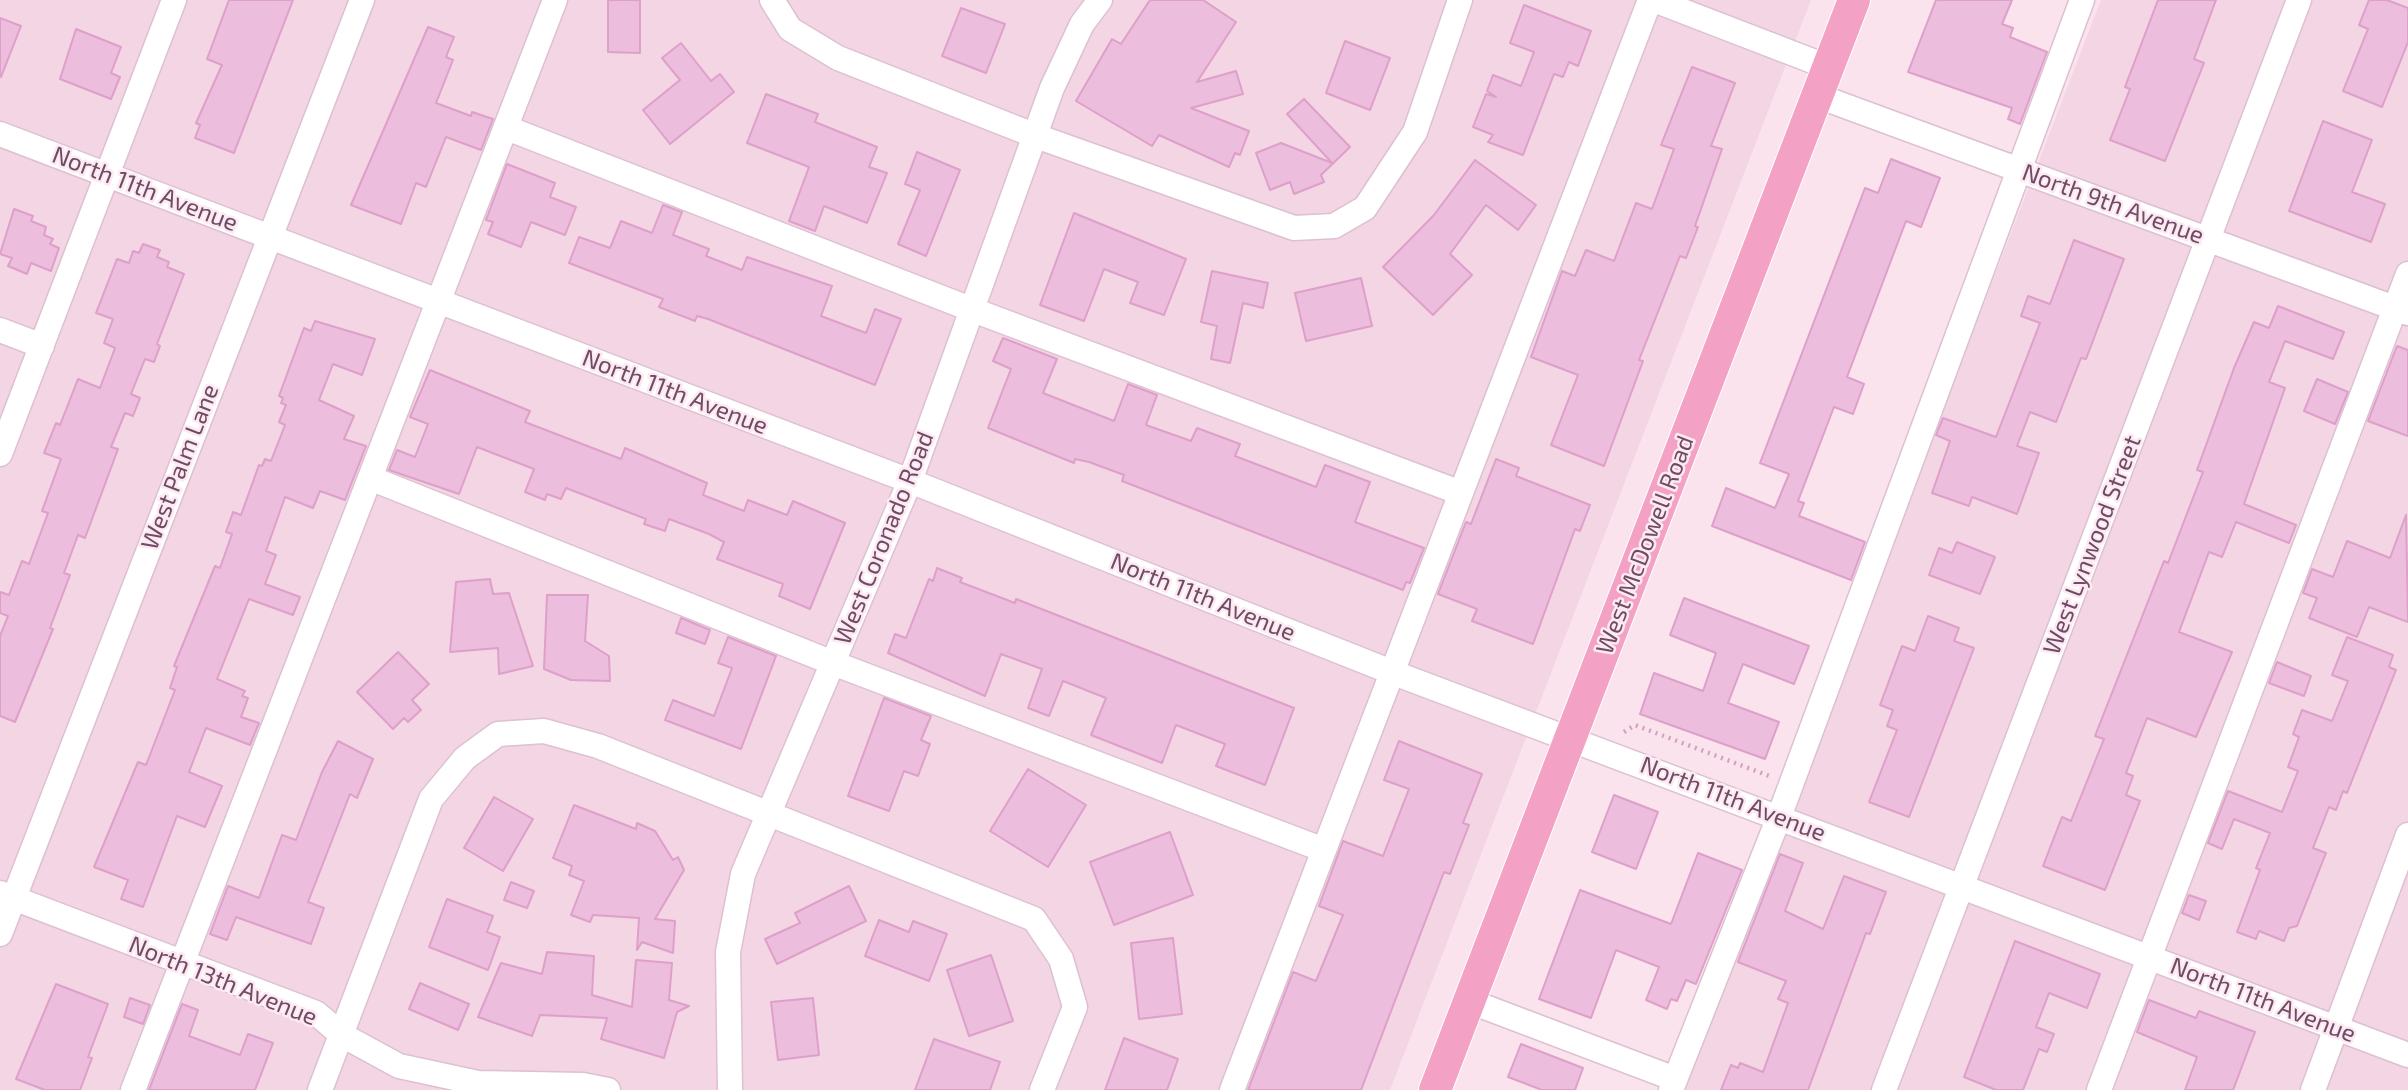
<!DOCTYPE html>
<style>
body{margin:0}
canvas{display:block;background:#fae3ed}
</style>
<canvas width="2408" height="1090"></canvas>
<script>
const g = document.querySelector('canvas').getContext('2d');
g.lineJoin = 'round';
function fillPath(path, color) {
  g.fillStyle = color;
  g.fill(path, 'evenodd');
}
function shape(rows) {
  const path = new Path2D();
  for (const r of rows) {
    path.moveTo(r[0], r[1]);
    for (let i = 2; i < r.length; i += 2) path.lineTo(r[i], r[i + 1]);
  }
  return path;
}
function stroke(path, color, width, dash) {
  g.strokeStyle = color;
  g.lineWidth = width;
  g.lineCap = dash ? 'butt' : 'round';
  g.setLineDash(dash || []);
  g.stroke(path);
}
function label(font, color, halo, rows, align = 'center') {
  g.font = font + ' "Exo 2",sans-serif';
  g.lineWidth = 5;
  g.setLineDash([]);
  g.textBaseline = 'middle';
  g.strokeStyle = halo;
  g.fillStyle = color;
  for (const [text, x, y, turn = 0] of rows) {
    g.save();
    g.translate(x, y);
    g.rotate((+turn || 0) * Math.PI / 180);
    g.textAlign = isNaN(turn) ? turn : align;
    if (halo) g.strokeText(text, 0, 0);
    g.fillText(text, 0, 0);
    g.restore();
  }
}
const residential = shape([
 [0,0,1811,0,1390,1090,0,1090],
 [2101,0,2408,0,2408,1090,1680,1090]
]);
const building = shape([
 [229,0,293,0,234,153,195,138,200,125,196,123,222,65,207,59,229,0],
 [608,0,640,0,640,53,608,52,608,0],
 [1150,0,1203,0,1236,22,1197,82,1236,71,1243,94,1191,108,1249,131,1240,155,1235,153,1229,167,1159,135,1152,146,1076,101,1112,39,1121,44,1150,0],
 [1936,0,2012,0,2002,24,2013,28,2010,37,2047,52,2020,124,2008,119,2012,108,1908,72,1936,0],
 [2158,0,2216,0,2194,59,2204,63,2165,161,2110,140,2130,89,2125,87,2158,0],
 [2369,0,2387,0,2408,8,2408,42,2382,107,2343,91,2368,29,2359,25,2369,0],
 [1524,5,1591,31,1578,66,1569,62,1563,77,1554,74,1523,155,1488,142,1493,135,1473,127,1486,94,1496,97,1487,91,1493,75,1521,86,1534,52,1510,43,1524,5],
 [961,8,1005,24,986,73,942,56,961,8],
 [0,18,21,26,1,77,0,76,0,18],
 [428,27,454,37,446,57,453,60,436,103,471,116,472,112,493,119,481,150,446,137,426,187,416,183,401,224,351,205,428,27],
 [76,29,121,47,111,73,120,77,111,99,60,79,76,29],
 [1345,41,1390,58,1370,110,1326,93,1345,41],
 [681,43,711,81,720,74,734,92,670,144,643,110,680,80,662,58,681,43],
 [1692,67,1735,83,1711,146,1722,149,1695,226,1698,227,1686,258,1680,256,1639,360,1643,361,1604,466,1551,445,1578,375,1531,357,1562,271,1575,276,1586,250,1614,261,1636,203,1652,209,1674,149,1661,145,1692,67],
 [766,94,818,114,815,122,877,147,869,167,887,173,867,223,824,206,815,231,789,221,809,167,747,143,766,94],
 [1304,99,1350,147,1321,175,1324,182,1294,194,1290,182,1270,190,1256,153,1281,143,1332,163,1287,114,1304,99],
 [2323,121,2372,140,2352,192,2385,204,2371,242,2289,211,2323,121],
 [917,152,960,170,926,256,898,244,920,190,905,184,917,152],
 [1891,159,1940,178,1921,227,1906,221,1847,377,1864,384,1853,414,1834,407,1798,501,1804,503,1799,516,1865,542,1851,580,1712,526,1726,488,1775,508,1789,474,1760,463,1865,188,1878,193,1891,159],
 [1475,160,1536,205,1518,230,1486,205,1450,254,1472,275,1433,315,1383,267,1434,215,1475,160],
 [507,164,555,183,550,197,576,207,565,235,531,222,521,247,488,234,493,222,486,220,507,164],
 [663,205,682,212,673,235,709,249,706,256,742,270,747,257,832,286,821,316,866,333,875,309,901,319,875,385,708,319,697,316,695,321,659,307,663,299,569,263,579,237,610,248,621,221,652,233,663,205],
 [14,209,33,216,31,221,46,227,44,235,53,239,50,244,59,248,51,271,31,263,27,274,8,266,12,258,0,254,14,209],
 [1074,213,1186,259,1164,315,1130,303,1138,282,1104,269,1084,321,1040,305,1074,213],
 [2074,240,2124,259,2086,359,2081,358,2056,422,2030,412,2017,446,2039,453,2017,514,1972,497,1969,506,1932,493,1950,441,1936,435,1943,418,1996,437,2040,323,2021,316,2028,296,2050,304,2074,240],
 [143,244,160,250,157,257,169,262,167,267,184,274,157,344,160,346,154,362,145,359,131,394,140,398,133,416,125,413,111,447,118,449,85,538,78,535,64,573,70,575,50,628,53,629,15,722,0,716,0,636,8,616,0,613,0,592,9,595,22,561,29,564,48,513,42,511,61,459,44,453,56,423,60,425,78,379,100,388,115,348,104,343,113,319,96,313,117,259,129,263,133,251,139,253,143,244],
 [1212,271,1268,283,1263,308,1243,303,1230,363,1211,359,1217,326,1201,322,1212,271],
 [1361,278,1372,326,1306,341,1295,293,1361,278],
 [2278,306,2344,332,2333,359,2285,341,2269,382,2285,388,2244,504,2296,525,2289,543,2236,522,2222,557,2209,552,2179,632,2232,652,2196,737,2147,718,2126,773,2133,776,2126,795,2140,801,2105,890,2043,866,2062,817,2071,821,2104,739,2095,736,2164,561,2168,563,2203,472,2197,470,2234,368,2254,322,2269,328,2278,306],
 [315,321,375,339,362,375,333,364,319,400,354,416,344,439,366,446,345,500,320,491,313,508,285,497,266,551,276,555,265,584,300,597,293,615,249,599,217,679,245,691,242,696,248,698,241,717,259,723,250,745,206,728,189,772,222,786,205,827,177,816,143,907,121,899,128,880,94,867,138,762,146,765,175,690,170,688,177,667,174,666,215,566,220,568,232,534,226,532,233,512,241,515,259,465,262,466,265,459,271,461,285,425,279,422,286,405,281,403,283,398,279,396,304,328,311,331,315,321],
 [1003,338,1057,359,1043,393,1114,421,1128,384,1157,395,1146,425,1191,441,1197,428,1240,444,1235,456,1316,487,1325,465,1370,482,1355,522,1424,548,1410,583,1406,582,1403,590,1122,481,1124,475,1089,462,1075,459,1074,463,988,428,1011,369,993,361,1003,338],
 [2397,346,2408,350,2408,436,2368,421,2397,346],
 [430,370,530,411,525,422,621,459,625,448,707,483,703,495,744,511,748,500,787,515,793,501,845,523,810,609,779,596,783,584,717,559,724,542,709,534,669,519,665,531,644,524,646,519,566,488,561,499,547,494,545,500,525,492,534,469,477,447,459,494,389,470,397,450,415,457,428,424,410,417,430,370],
 [2317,379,2348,392,2335,424,2304,411,2317,379],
 [1496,459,1519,468,1516,476,1590,505,1580,531,1575,529,1533,644,1472,621,1477,609,1438,594,1466,522,1471,524,1496,459],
 [2406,515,2408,622,2369,607,2357,637,2309,618,2317,598,2303,593,2312,569,2333,577,2347,541,2390,558,2406,515],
 [1957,542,1995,557,1980,594,1929,575,1939,548,1952,553,1957,542],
 [937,568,962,578,960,582,1015,603,1016,599,1294,708,1265,785,1216,766,1225,744,1176,725,1162,763,1091,735,1106,698,1063,681,1049,716,1028,708,1042,669,1001,654,985,696,888,653,895,634,906,638,929,579,933,581,937,568],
 [490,579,493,594,509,593,533,666,499,674,498,648,450,652,456,582,490,579],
 [547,595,588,595,585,641,609,656,610,681,571,680,544,669,547,595],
 [1684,598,1809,646,1794,684,1743,664,1728,703,1779,722,1765,759,1640,714,1654,673,1703,691,1716,653,1670,635,1684,598],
 [1928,616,1959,628,1954,641,1974,648,1909,817,1869,802,1897,730,1887,726,1893,710,1880,705,1902,646,1915,651,1928,616],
 [681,618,710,630,705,644,676,633,681,618],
 [728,637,776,656,741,749,665,720,673,700,714,716,732,668,718,663,728,637],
 [2347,637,2393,655,2389,667,2396,670,2347,793,2343,791,2336,810,2329,807,2313,848,2326,853,2297,926,2289,928,2284,941,2259,931,2256,939,2237,932,2260,870,2256,868,2270,833,2234,819,2222,849,2208,843,2228,791,2282,812,2298,771,2288,767,2299,737,2293,734,2302,710,2332,721,2348,681,2332,675,2347,637],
 [398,652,429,684,412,700,421,710,408,722,404,718,393,729,357,692,398,652],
 [2277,662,2311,676,2304,696,2269,683,2277,662],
 [884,698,931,716,921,740,930,744,918,776,904,771,889,811,848,796,884,698],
 [338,741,373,759,357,798,350,794,308,902,324,908,311,944,236,917,227,940,210,934,228,886,259,898,282,835,296,840,322,772,338,741],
 [1399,741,1482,774,1463,823,1469,825,1450,874,1444,872,1361,1090,1248,1090,1293,972,1316,981,1343,915,1319,906,1343,841,1383,856,1409,789,1384,780,1399,741],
 [1028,769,1086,805,1048,867,990,831,1028,769],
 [1614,795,1658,812,1636,869,1592,852,1614,795],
 [494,797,533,819,503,871,464,848,494,797],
 [574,805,636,829,637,823,655,831,673,860,678,857,684,870,655,919,675,921,673,953,642,942,637,950,639,918,593,915,590,922,571,915,584,881,569,875,572,866,553,858,574,805],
 [1170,832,1193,895,1114,925,1090,862,1170,832],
 [1698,853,1742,870,1696,984,1686,980,1677,1001,1671,999,1667,1009,1646,1000,1659,967,1616,950,1591,1018,1539,999,1580,890,1671,924,1698,853],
 [1780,854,1803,863,1785,911,1823,929,1844,876,1886,892,1870,934,1866,933,1808,1090,1721,1090,1731,1065,1738,1068,1740,1063,1763,1072,1788,1003,1778,999,1786,981,1738,962,1780,854],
 [511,882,534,891,527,908,504,900,511,882],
 [849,886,866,921,777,964,765,939,800,923,795,913,849,886],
 [2189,895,2206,901,2199,920,2182,913,2189,895],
 [447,899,493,916,487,932,500,937,488,970,429,947,447,899],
 [879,920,909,932,913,921,947,934,929,981,865,956,879,920],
 [1173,938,1182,1014,1139,1019,1131,943,1173,938],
 [2015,941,2100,974,2087,1008,2049,993,2036,1027,2054,1034,2047,1052,2039,1049,2023,1090,1996,1090,1964,1077,2015,941],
 [547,952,594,956,592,995,632,1007,636,960,672,963,669,1000,689,1006,677,1012,664,1058,601,1039,607,1018,540,1015,532,1036,478,1017,501,963,542,974,547,952],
 [991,955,1013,1021,969,1036,947,970,991,955],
 [420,983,469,1004,458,1030,409,1009,420,983],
 [56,984,108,1004,88,1057,92,1058,80,1090,45,1090,16,1079,56,984],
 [130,998,150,1005,143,1024,124,1017,130,998],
 [813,998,819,1055,778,1060,771,1002,813,998],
 [2149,1000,2196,1018,2199,1011,2255,1032,2233,1090,2185,1090,2197,1057,2137,1032,2149,1000],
 [182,1004,198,1010,189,1036,240,1055,248,1034,273,1043,255,1090,149,1090,182,1004],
 [1124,1038,1178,1059,1167,1090,1105,1090,1124,1038],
 [934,1039,1000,1062,990,1090,915,1090,934,1039],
 [1521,1044,1583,1068,1575,1090,1542,1090,1508,1077,1521,1044]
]);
const path = shape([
 [1624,732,1635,725,1772,777]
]);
const minor = shape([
 [772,0,790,29,838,58,1036,136,1294,228,1334,226,1365,208,1415,132,1460,0],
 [1654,0,1828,67],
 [1818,96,2408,313],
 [507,128,973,310,1461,493],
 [0,134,910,481,1394,673,2408,1055],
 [0,330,42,346],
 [0,454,174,0],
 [370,478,833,663,1324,850],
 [0,893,316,1013,342,1035,399,1066,478,1083,583,1085,608,1090],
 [0,934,362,0],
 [1469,1001,1675,1079],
 [133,1090,555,0],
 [320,1090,431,799,465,758,498,734,544,731,598,746,1034,919,1061,959,1075,1007,1042,1090],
 [730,1090,728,952,743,874,910,481,1052,88,1082,24,1100,0],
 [1232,1090,1650,0],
 [1671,1090,1779,817,2082,0],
 [1884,1090,2299,0],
 [2099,1090,2408,274],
 [2313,1090,2408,835]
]);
const major = shape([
 [1435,1090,1854,0]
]);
const streetNames = [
 ["North 11th Avenue",145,189,21],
 ["North 9th Avenue",2113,204,20],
 ["North 11th Avenue",675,392,21],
 ["West Palm Lane",180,467,-69],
 ["West Coronado Road",884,538,-68],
 ["West McDowell Road",1645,545,-69],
 ["West Lynwood Street",2092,545,-69],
 ["North 11th Avenue",1203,597,22],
 ["North 11th Avenue",1733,799,21],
 ["North 13th Avenue",223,981,22],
 ["North 11th Avenue",2263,1000,21]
];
fillPath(residential, '#f3d5e4');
fillPath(building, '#edbddd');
stroke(building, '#de9fc9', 2);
stroke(minor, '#ddc0d1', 27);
stroke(major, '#fff', 34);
stroke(path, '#d1a1c1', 4.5, [2, 5]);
stroke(minor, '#fff', 24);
stroke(major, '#f3a1c4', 32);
label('24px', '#6f4c65', '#fde9f2', streetNames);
</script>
